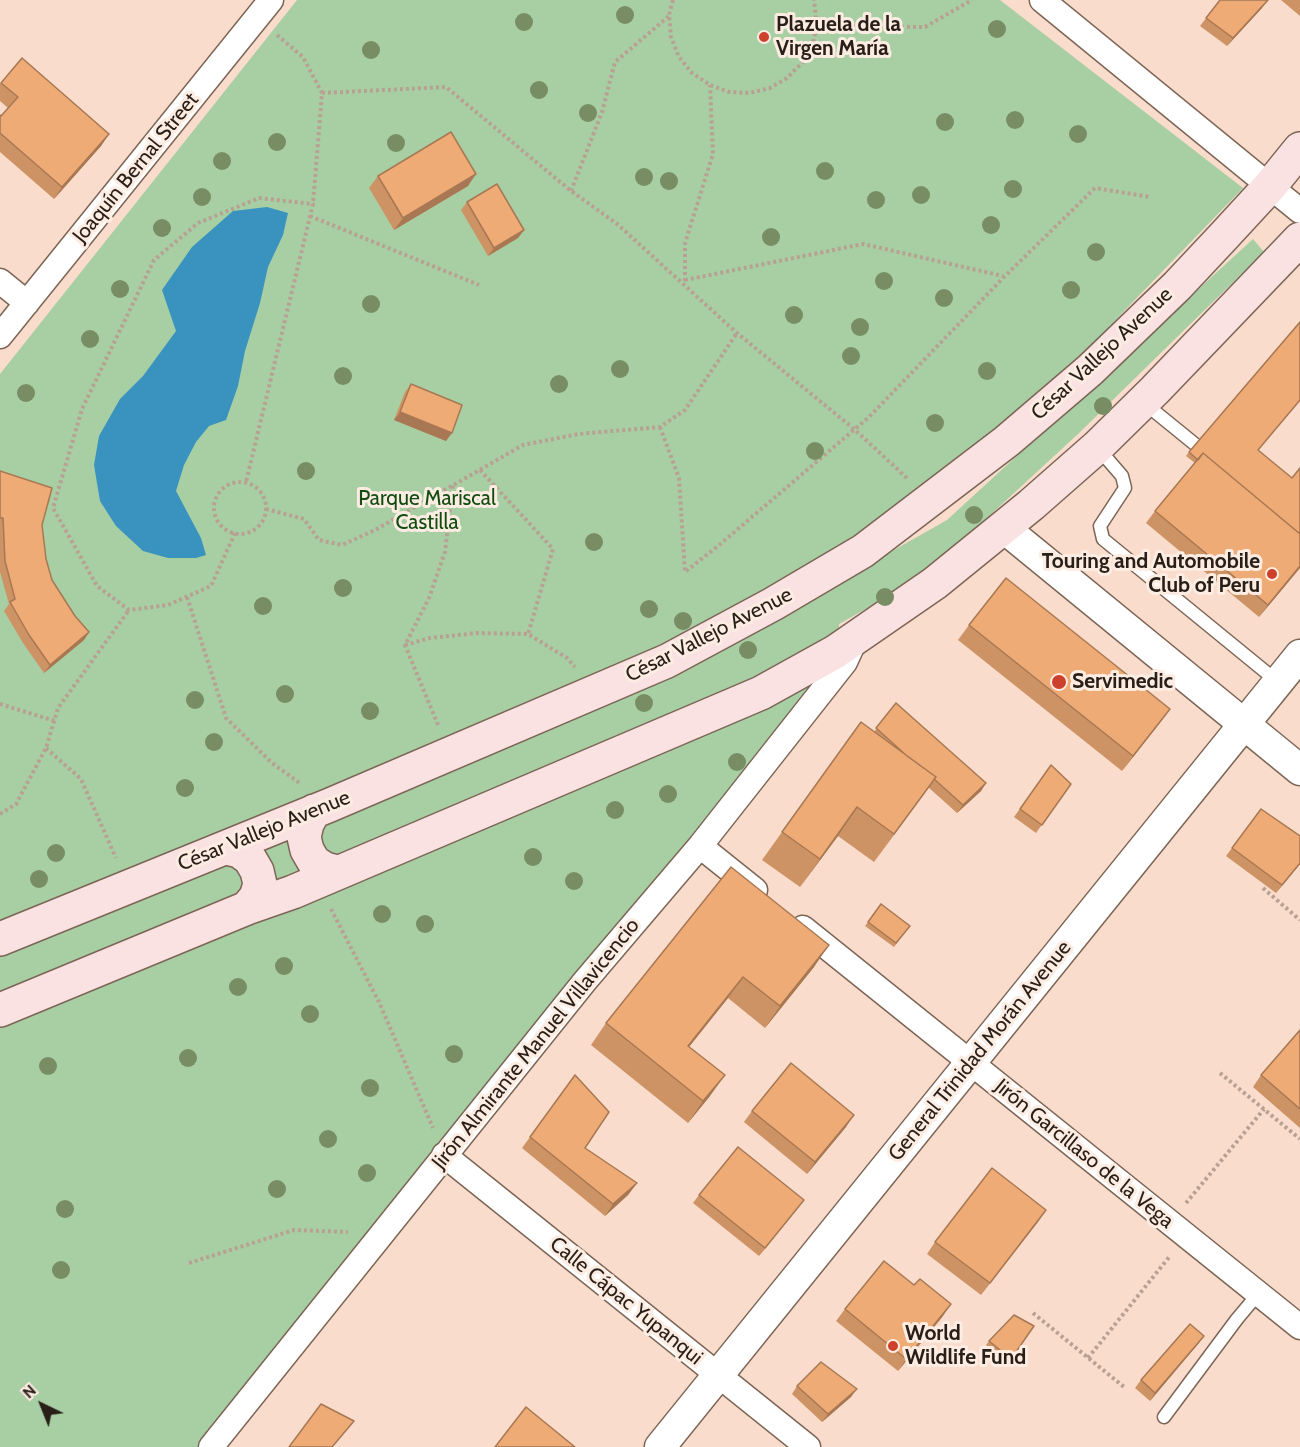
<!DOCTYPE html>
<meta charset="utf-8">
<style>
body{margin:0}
#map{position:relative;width:1300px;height:1447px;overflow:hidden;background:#f9dccb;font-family:Cabin,sans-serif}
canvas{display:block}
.north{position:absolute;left:12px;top:1375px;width:60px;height:60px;-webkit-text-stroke:4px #fdece2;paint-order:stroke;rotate:317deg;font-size:16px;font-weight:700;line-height:24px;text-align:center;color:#291f19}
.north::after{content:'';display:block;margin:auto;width:21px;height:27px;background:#291f19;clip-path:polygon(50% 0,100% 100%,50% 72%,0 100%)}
</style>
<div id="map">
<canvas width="1300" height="1447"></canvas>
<div class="north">N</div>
</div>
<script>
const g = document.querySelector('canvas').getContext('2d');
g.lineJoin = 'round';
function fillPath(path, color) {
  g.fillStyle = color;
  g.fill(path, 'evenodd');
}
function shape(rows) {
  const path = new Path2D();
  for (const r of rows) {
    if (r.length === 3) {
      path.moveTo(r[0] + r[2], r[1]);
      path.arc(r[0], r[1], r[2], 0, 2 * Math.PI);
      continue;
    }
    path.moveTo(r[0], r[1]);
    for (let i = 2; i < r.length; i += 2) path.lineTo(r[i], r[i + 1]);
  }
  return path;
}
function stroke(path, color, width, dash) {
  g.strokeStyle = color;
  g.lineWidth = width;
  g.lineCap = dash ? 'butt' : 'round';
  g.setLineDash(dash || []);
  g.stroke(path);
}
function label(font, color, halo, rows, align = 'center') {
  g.font = font + ' Cabin,sans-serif';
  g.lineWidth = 6;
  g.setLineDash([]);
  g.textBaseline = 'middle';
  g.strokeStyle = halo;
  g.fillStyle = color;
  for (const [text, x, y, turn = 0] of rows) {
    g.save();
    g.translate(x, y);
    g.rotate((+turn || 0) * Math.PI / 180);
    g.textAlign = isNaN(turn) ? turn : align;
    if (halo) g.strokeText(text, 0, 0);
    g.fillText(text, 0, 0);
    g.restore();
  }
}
const green = shape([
 [297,0,1000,0,1243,188,1012,427,843,579,947,520,1253,239,1264,252,1078,434,923,577,839,624,835,681,200,1447,0,1447,0,374]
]);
const water = shape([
 [267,207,288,213,283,235,268,267,260,303,245,351,238,386,226,420,209,426,196,442,184,465,176,491,201,538,206,555,196,558,168,558,143,551,116,526,100,501,94,465,99,436,120,399,143,376,176,331,162,290,192,247,233,211]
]);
const path = shape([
 [673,0,669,15,671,37,679,57,692,73,710,85,729,92,749,93,770,88,787,78,802,63,812,46,817,26,814,0],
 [817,26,925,27,972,0],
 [277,35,303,57,322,93,313,204],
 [322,93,446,87,571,191,616,223,737,333,854,429,908,479],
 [571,191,602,112,615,62,669,16],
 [310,216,479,285],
 [685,280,863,244,1003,276],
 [685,281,685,243,713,154,710,85],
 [660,427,679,478,685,572,718,546,869,417,1004,277,1095,188,1150,197],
 [480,470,553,549,528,634,567,658,575,667],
 [240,508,26],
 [266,509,304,519,319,540,342,545,375,530,523,445,579,434,660,427,685,410,737,333],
 [235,533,211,586,168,605,129,610,97,586,53,508,82,409,154,260,198,223,259,198,313,204,246,482],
 [187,597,226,718,272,763,301,784],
 [405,645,430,638,478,633,528,634],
 [0,704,55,721],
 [438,725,405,645,429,598,445,552,453,485],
 [46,748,81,779,116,858],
 [0,814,16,804,46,748,58,708,129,610],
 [1263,888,1300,920],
 [331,909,379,1002,433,1128],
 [1220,1073,1300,1139],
 [1186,1203,1264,1109],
 [189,1263,294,1230,348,1232],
 [1033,1313,1124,1387],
 [1088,1358,1170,1256]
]);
const service = shape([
 [1143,402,1207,454],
 [1097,447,1122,476,1125,488,1100,526,1103,539,1278,682],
 [1164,1417,1237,1319,1258,1294]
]);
const minor = shape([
 [1042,0,1300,211],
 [0,281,27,303],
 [0,336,271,0],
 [700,846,755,890],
 [803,928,1300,1327],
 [444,1155,808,1447],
 [211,1447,585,981,700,846,845,662,856,638]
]);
const tertiary = shape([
 [1004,528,1300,770],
 [660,1447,1300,655]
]);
const secondary = shape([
 [314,811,307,824,304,837,307,850,314,862,325,869,338,872],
 [226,848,239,851,250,859,257,871,260,884,256,897,247,908],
 [0,939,330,805,667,661,773,604,863,551,1007,441,1090,370,1177,286,1223,237,1270,186,1300,149],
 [0,1010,247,908,293,892,761,693,835,652,935,583,1031,505,1097,447,1155,390,1300,239]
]);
const trees = [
 [625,15],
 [524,22],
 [997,29],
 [371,50],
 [539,90],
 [588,113],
 [1015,120],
 [945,122],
 [1078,134],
 [277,142],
 [396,143],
 [222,161],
 [825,171],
 [644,177],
 [669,181],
 [1013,189],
 [921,195],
 [202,197],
 [876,200],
 [991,225],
 [162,228],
 [771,237],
 [1096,252],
 [884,281],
 [120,289],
 [1071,290],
 [944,298],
 [371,304],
 [794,315],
 [860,327],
 [90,339],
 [851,356],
 [620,369],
 [987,371],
 [343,376],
 [559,384],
 [26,393],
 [1103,406],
 [935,423],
 [815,451],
 [306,471],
 [974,515],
 [594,542],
 [343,588],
 [885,597],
 [263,606],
 [649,609],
 [683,621],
 [748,650],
 [285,694],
 [195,700],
 [644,703],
 [370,711],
 [214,742],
 [737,762],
 [185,788],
 [668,794],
 [615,810],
 [56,853],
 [533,857],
 [39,879],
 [574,881],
 [382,914],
 [425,924],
 [284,966],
 [238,987],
 [310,1014],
 [454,1054],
 [188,1058],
 [48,1066],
 [370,1088],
 [328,1139],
 [367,1173],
 [277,1189],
 [65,1209],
 [61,1270]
];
const wall = shape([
 [1220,0,1262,8,1227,46,1200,26],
 [1281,0,1300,0,1300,16],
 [22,58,109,134,101,146,54,199,0,152,0,115,1,116,8,108,0,101,0,84],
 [378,176,468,186,394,230,369,188],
 [467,202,524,230,518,238,488,256,461,210],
 [411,384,446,441,394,420,405,392],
 [1258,451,1292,478,1300,468,1300,568,1259,617,1146,523,1155,511,1195,463,1186,456,1189,452],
 [0,471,42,525,46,559,52,580,75,616,89,632,84,640,44,673,23,643,4,611,9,604,0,572],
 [969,625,1170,709,1159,724,1122,771,958,640],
 [896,703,986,783,981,791,957,813,928,787,874,862,838,836,800,887,762,860,782,832,874,732],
 [1051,765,1071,784,1036,833,1014,817],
 [1300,836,1300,864,1276,893,1226,856,1232,848],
 [731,867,814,967,765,1028,728,998,689,1047,710,1096,688,1123,591,1045,606,1023],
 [881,904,910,926,894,947,865,926],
 [1300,1030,1300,1128,1253,1087,1261,1075],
 [752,1111,846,1127,807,1174,744,1122],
 [530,1137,585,1148,637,1183,628,1195,605,1216,522,1148],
 [699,1195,804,1200,759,1256,693,1203],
 [1046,1210,981,1295,927,1254,935,1242],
 [914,1285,943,1316,898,1371,836,1321,845,1309],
 [1034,1326,1008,1363,986,1345,989,1341],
 [1204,1336,1198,1344,1150,1401,1135,1388,1141,1380],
 [797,1386,851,1397,822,1422,792,1394]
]);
const shadedWall = shape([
 [1268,0,1262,8,1227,46,1233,38],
 [109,134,101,146,54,199,62,187],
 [476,174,468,186,394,230,403,218],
 [524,230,518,238,488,256,494,248],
 [400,412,452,433,446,441,394,420],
 [1300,566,1300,568,1259,617,1268,605],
 [89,632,84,640,44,673,50,665],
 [1170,709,1159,724,1122,771,1133,756],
 [936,777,916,805,874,862,894,834],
 [986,783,981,791,957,813,963,805],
 [857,807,838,836,800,887,820,859],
 [1300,863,1300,864,1276,893,1282,885],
 [829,945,814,967,765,1028,780,1006],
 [743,977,728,998,673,1067,688,1046],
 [725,1075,710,1096,688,1123,703,1101],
 [854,1115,846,1127,807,1174,815,1162],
 [637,1183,628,1195,605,1216,613,1204],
 [804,1200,798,1208,759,1256,765,1248],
 [1046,1210,1038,1222,981,1295,990,1283],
 [951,1304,943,1316,898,1371,906,1359],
 [1204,1336,1198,1344,1150,1401,1155,1393],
 [857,1389,851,1397,822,1422,828,1414]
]);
const building = shape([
 [1220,0,1268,0,1233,38,1206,18,1220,0],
 [22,58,109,134,62,187,0,133,0,115,1,116,18,97,1,83,22,58],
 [451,132,476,174,403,218,378,176,451,132],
 [497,184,524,230,494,248,467,202,497,184],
 [1300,322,1300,400,1258,450,1292,478,1300,468,1300,534,1203,453,1198,460,1189,452,1300,322],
 [411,384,462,405,452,433,400,412,411,384],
 [1203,453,1300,534,1300,566,1268,605,1155,511,1203,453],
 [0,471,52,488,42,525,46,559,52,580,75,616,89,632,50,665,29,635,10,602,15,599,5,561,3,518,0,518,0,471],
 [1006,578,1170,709,1133,756,969,625,1006,578],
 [896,703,986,783,963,805,934,779,936,777,907,756,876,728,896,703],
 [861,722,936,777,894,834,857,807,820,859,782,832,861,722],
 [1051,765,1071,784,1042,825,1020,809,1051,765],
 [1261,809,1300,836,1300,863,1282,885,1232,848,1261,809],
 [731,867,829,945,780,1006,743,977,688,1046,725,1075,703,1101,606,1023,731,867],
 [881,904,910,926,896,943,868,922,881,904],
 [1300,1030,1300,1109,1261,1075,1300,1030],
 [791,1063,854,1115,815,1162,752,1111,791,1063],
 [575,1075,609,1112,585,1148,637,1183,613,1204,530,1137,575,1075],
 [738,1147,804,1200,765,1248,699,1195,738,1147],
 [992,1168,1046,1210,990,1283,935,1242,992,1168],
 [884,1261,914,1285,920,1279,951,1304,906,1359,845,1309,884,1261],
 [1014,1315,1034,1326,1011,1359,989,1341,1014,1315],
 [1190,1324,1204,1336,1155,1393,1141,1380,1190,1324],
 [821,1362,857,1389,828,1414,797,1386,821,1362],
 [321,1404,354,1421,332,1447,289,1447,321,1404],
 [526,1407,575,1447,495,1447,526,1407]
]);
const markers = [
 [764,37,6,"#cc402c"],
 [1272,574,6,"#cc402c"],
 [1059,682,8,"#cc402c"],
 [893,1346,6,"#cc402c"]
];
const poiNames = [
 ["Plazuela de la",776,25],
 ["Virgen María",776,49],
 ["Touring and Automobile",1260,562,"right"],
 ["Club of Peru",1260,586,"right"],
 ["Servimedic",1072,682],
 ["World",905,1334],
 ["Wildlife Fund",905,1358]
];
const streetNames = [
 ["Joaquín Bernal Street",136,168,-51],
 ["César Vallejo Avenue",1102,354,-43],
 ["César Vallejo Avenue",709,635,-27],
 ["César Vallejo Avenue",264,831,-22],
 ["Jirón Almirante Manuel Villavicencio",536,1044,-51],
 ["General Trinidad Morán Avenue",980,1051,-51],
 ["Jirón Garcillaso de la Vega",1084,1154,39],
 ["Calle Cápac Yupanqui",626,1301,39]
];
const parkNames = [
 ["Parque Mariscal",427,499],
 ["Castilla",427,523]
];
fillPath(green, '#a7cfa3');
fillPath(water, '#3993be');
stroke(service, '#7d6556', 15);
stroke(minor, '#7d6556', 27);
stroke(tertiary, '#7d6556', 33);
stroke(secondary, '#7d6556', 36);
stroke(path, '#b8a193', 4, [3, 3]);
stroke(service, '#fff', 12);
stroke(minor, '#fff', 24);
stroke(tertiary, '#fff', 30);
stroke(secondary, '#fae1e2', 33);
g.fillStyle = '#798d65';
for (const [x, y] of trees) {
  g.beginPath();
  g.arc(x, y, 9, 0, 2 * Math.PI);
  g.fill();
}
fillPath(wall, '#ce9365');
fillPath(shadedWall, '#a77853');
fillPath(building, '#efab76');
stroke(building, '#a77853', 1.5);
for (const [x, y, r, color] of markers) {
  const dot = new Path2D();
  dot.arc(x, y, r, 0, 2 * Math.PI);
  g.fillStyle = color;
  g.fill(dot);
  stroke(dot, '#fdece2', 2);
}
label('bold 21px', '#291f19', '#fdece2', poiNames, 'left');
label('21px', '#291f19', '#fdece2', streetNames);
label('21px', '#114d11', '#fdece2', parkNames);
</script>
